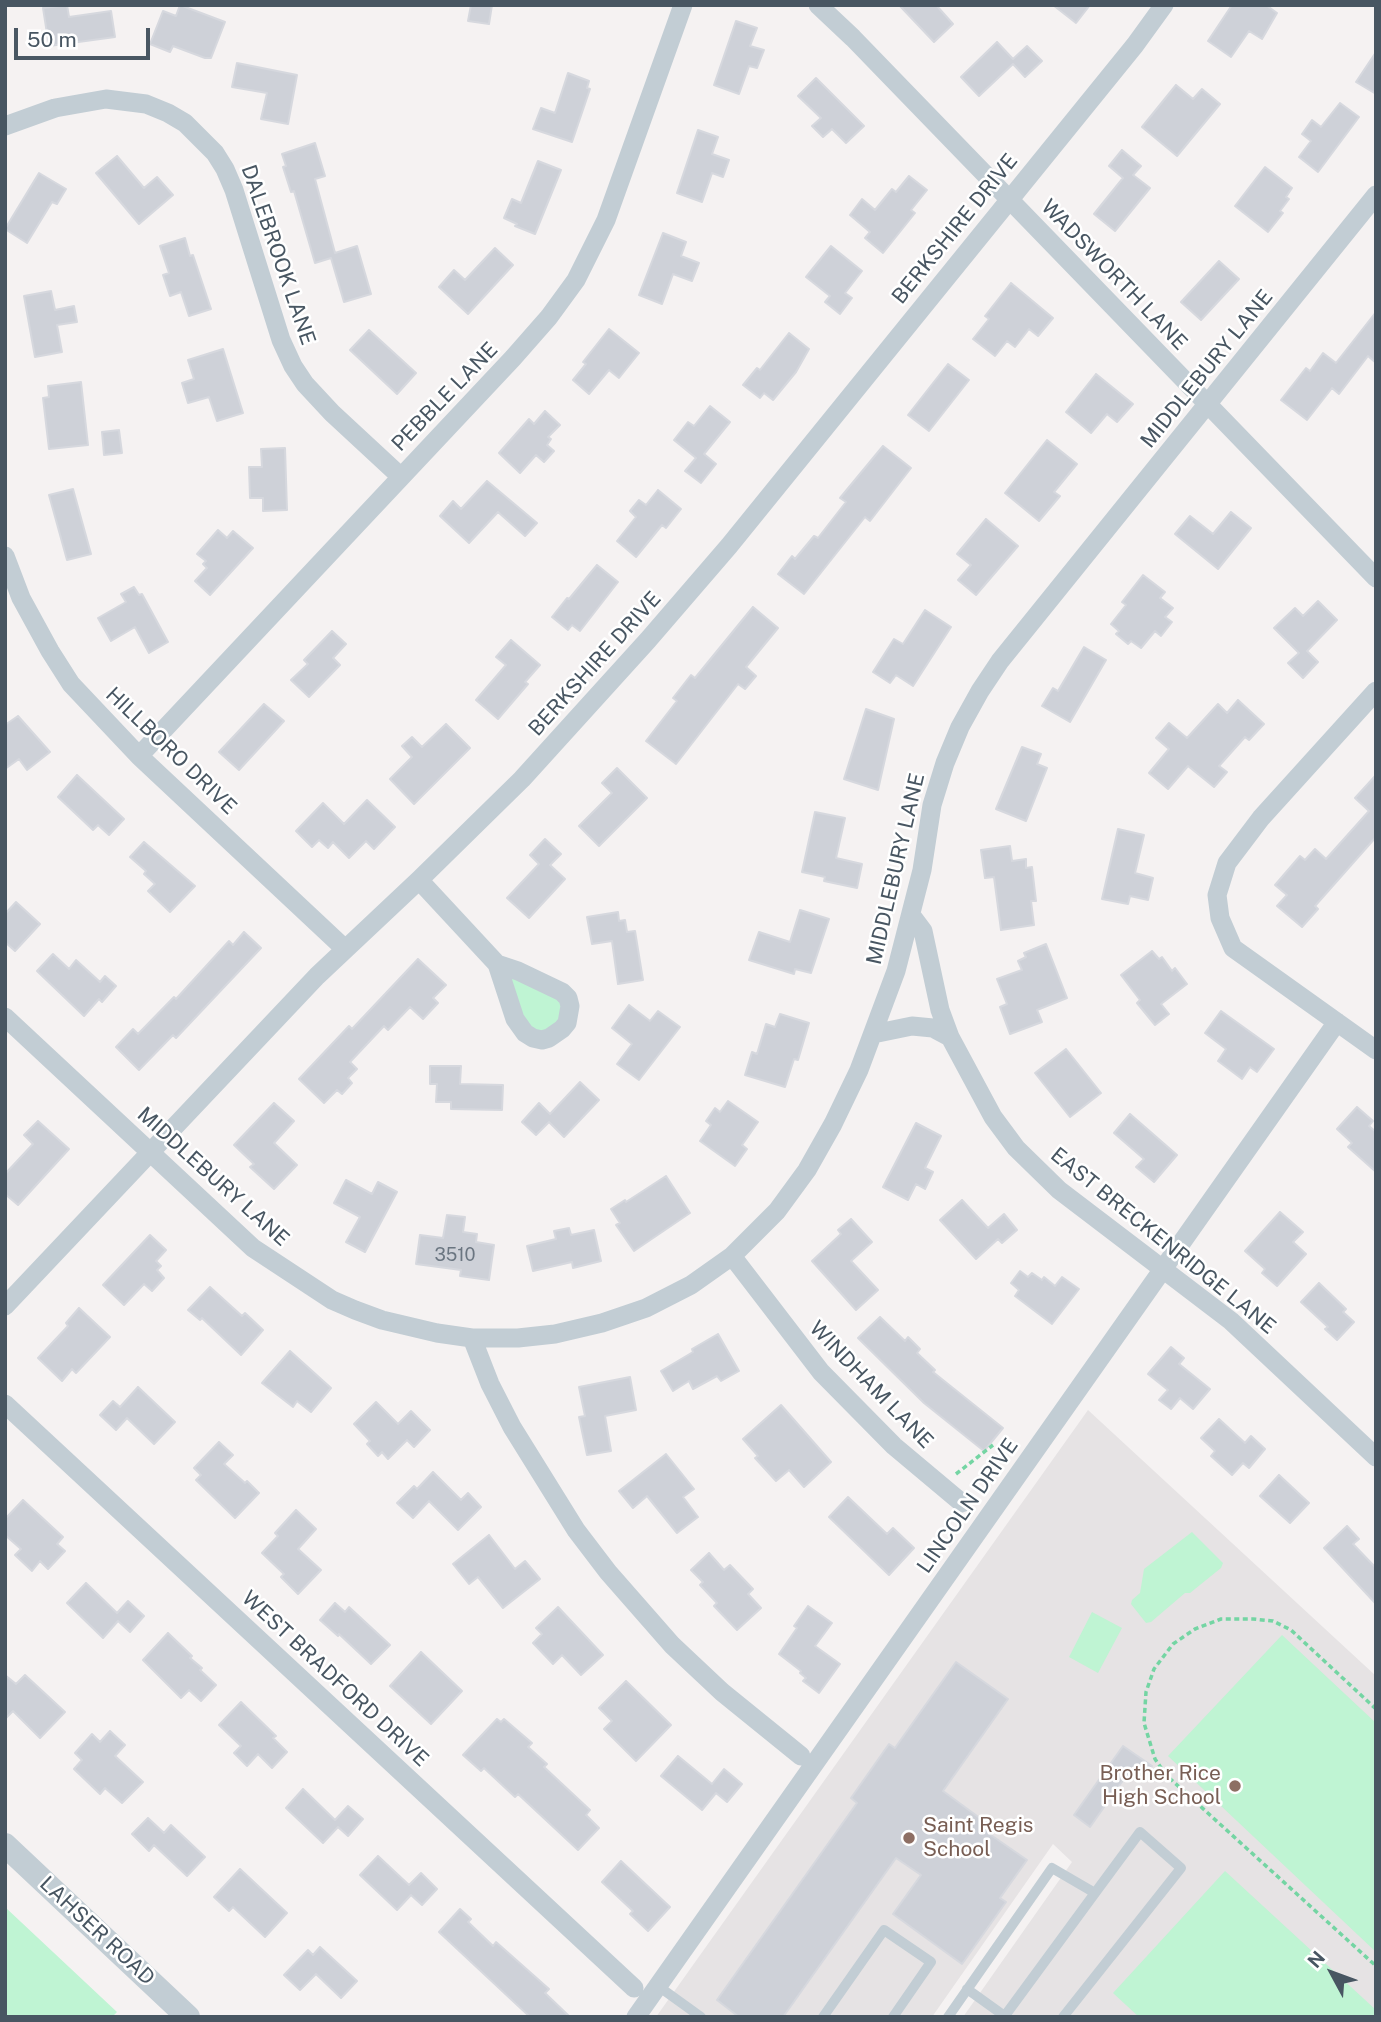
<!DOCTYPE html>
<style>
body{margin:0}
#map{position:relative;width:1381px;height:2022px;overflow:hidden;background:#f5f2f2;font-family:"Public Sans",sans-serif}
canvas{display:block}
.frame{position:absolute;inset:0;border:7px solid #485662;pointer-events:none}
.north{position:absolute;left:1297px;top:1938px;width:70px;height:70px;-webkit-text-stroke:5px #fff;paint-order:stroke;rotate:311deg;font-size:19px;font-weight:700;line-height:28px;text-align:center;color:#485662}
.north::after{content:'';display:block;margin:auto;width:24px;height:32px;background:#485662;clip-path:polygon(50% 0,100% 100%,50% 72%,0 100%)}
.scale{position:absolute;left:14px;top:28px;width:136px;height:32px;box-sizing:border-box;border:4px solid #485662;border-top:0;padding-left:9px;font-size:21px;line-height:24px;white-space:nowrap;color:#485662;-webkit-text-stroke:5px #fff;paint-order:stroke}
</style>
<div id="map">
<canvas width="1381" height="2022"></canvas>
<div class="frame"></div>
<div class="north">N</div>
<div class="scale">50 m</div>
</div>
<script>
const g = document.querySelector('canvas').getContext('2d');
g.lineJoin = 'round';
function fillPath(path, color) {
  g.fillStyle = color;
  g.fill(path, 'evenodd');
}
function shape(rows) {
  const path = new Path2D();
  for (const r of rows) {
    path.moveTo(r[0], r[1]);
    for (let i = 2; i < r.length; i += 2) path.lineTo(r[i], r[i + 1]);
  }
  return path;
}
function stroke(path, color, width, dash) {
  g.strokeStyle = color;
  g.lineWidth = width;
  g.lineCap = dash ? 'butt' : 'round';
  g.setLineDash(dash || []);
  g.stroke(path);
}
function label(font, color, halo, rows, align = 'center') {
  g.font = font + ' "Public Sans",sans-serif';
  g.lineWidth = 5;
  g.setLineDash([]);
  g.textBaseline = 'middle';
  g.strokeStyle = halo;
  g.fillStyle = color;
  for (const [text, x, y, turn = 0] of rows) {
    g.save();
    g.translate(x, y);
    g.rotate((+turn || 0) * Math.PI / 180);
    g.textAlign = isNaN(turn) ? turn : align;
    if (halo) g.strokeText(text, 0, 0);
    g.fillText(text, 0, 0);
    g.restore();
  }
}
const education = shape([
 [1088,1410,1376,1676,1376,2017,963,2017,1072,1862,1053,1844,932,2017,656,2017]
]);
const green = shape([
 [512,977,554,995,562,1005,558,1025,539,1032,526,1023,509,983],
 [1192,1532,1223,1563,1221,1568,1190,1593,1185,1593,1151,1622,1146,1623,1131,1604,1132,1600,1140,1593,1144,1569],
 [1092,1612,1122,1628,1098,1673,1069,1657],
 [1282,1635,1376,1723,1376,1952,1168,1756],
 [1225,1871,1376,2010,1376,2017,1139,2017,1113,1993],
 [5,1907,117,2012,112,2017,5,2017]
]);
const building = shape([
 [67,5,69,17,111,11,115,37,49,46,43,8,67,5],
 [180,5,225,22,211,58,205,58,173,46,170,52,150,44,163,11,176,16,180,5],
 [471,5,492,5,489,24,468,21,471,5],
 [899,5,936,5,953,24,934,42,899,5],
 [1053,5,1090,5,1076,23,1053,5],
 [1232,5,1266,5,1277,13,1262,39,1249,31,1231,57,1208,41,1232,5],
 [736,21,757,28,750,46,764,50,757,68,749,66,739,94,714,85,736,21],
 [997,42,1013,59,1027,46,1042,61,1025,77,1013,64,979,96,961,77,997,42],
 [1376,52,1376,94,1356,82,1376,52],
 [237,63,297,75,288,124,261,119,267,93,232,87,237,63],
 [568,73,589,81,587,88,590,89,572,142,533,129,541,108,555,113,568,73],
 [816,78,864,126,846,143,832,129,823,137,812,126,821,118,798,96,816,78],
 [1176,85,1193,99,1202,89,1220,104,1177,156,1142,127,1176,85],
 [1340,103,1359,117,1318,172,1299,157,1311,141,1302,134,1312,120,1321,127,1340,103],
 [698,130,718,137,712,154,729,160,723,177,712,173,702,202,677,193,698,130],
 [315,143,325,176,315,179,335,253,357,246,371,294,344,302,331,258,315,263,294,191,291,192,283,167,286,166,282,154,315,143],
 [1122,150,1141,166,1133,175,1150,188,1115,231,1094,214,1123,178,1109,166,1122,150],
 [117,156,144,188,157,177,173,195,139,224,96,173,117,156],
 [538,161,561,170,535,234,515,226,517,224,504,218,512,199,521,203,538,161],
 [1265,167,1292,188,1286,197,1289,199,1280,211,1283,213,1268,232,1235,206,1265,167],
 [39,173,66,189,57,204,52,202,27,243,5,229,39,173],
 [909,176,927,190,911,210,915,213,883,253,865,238,870,232,850,215,862,199,875,210,892,189,896,192,909,176],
 [663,233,686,242,681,256,699,263,692,281,673,274,662,304,639,295,663,233],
 [185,238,190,256,193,255,211,309,189,316,181,292,170,296,163,275,169,273,160,246,185,238],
 [831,246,862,271,845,293,852,298,840,314,825,302,830,296,806,277,831,246],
 [495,248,513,265,468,314,439,287,454,270,465,280,495,248],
 [1219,261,1239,279,1201,320,1181,302,1219,261],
 [1011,283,1053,318,1038,336,1029,329,1015,347,1007,341,995,356,973,339,989,319,985,316,1011,283],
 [51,291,55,310,74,306,77,322,57,325,62,352,35,357,24,296,51,291],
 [1376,312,1376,363,1368,356,1339,394,1332,388,1307,420,1281,400,1306,368,1310,371,1323,353,1336,363,1376,312],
 [609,329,639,353,619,378,609,370,589,394,573,380,586,364,583,362,609,329],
 [369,330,416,373,397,394,350,350,369,330],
 [789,333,809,349,796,372,773,400,764,393,760,398,743,385,757,368,760,370,789,333],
 [223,349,243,413,217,421,209,397,188,403,182,383,194,379,188,360,223,349],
 [948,364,969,380,929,431,908,415,948,364],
 [1096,374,1133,404,1117,422,1107,414,1091,433,1066,412,1096,374],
 [81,382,88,445,49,449,43,398,49,397,48,386,81,382],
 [710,406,730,422,704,454,716,464,701,483,685,471,696,458,674,440,688,422,694,426,710,406],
 [545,411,560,425,548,437,551,439,547,445,554,451,544,462,536,455,520,473,499,453,529,419,534,424,545,411],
 [119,430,122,453,104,455,102,432,119,430],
 [1047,440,1077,464,1054,492,1060,496,1039,521,1005,493,1047,440],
 [883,446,911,468,870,521,865,517,804,594,778,574,792,556,795,559,814,536,818,538,846,502,840,498,883,446],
 [285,448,287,510,263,511,263,498,250,498,249,467,262,467,261,449,285,448],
 [487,481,537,523,525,536,498,512,469,543,440,516,453,501,461,509,487,481],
 [73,489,91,554,67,560,49,495,73,489],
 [658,490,681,509,666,528,662,525,636,557,617,541,636,517,630,511,639,500,646,505,658,490],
 [1231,512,1251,528,1218,569,1175,534,1190,516,1213,534,1231,512],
 [986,519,1018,546,976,595,958,580,971,565,957,554,986,519],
 [218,530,227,538,233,531,253,548,210,595,195,581,207,568,203,564,206,561,197,554,218,530],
 [597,565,618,582,580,631,572,625,568,630,552,617,567,598,569,599,597,565],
 [1143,575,1165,592,1160,598,1173,608,1165,617,1172,622,1161,636,1155,631,1141,648,1131,641,1128,644,1116,634,1119,631,1111,624,1126,605,1122,602,1143,575],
 [134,587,139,595,142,594,168,642,149,653,135,627,111,641,98,618,126,602,121,594,134,587],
 [1318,601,1337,620,1307,651,1318,662,1303,678,1288,663,1299,653,1274,628,1295,608,1303,616,1318,601],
 [753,607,778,628,746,667,756,676,745,689,738,684,676,764,646,741,677,701,673,698,691,675,695,678,753,607],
 [925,610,951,627,913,686,896,675,890,683,873,672,894,639,903,644,925,610],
 [332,631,346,644,333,658,340,665,309,697,291,680,308,664,304,660,332,631],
 [511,640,540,665,525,682,528,684,498,719,476,700,506,665,496,657,511,640],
 [1084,647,1106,660,1070,722,1042,706,1053,688,1058,691,1084,647],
 [1238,700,1264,724,1249,740,1245,737,1219,766,1227,772,1214,787,1188,766,1168,789,1149,773,1169,749,1156,738,1169,723,1187,738,1218,704,1227,713,1238,700],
 [264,704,284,721,239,770,219,752,264,704],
 [866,709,894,719,878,790,844,779,866,709],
 [18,716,50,752,27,770,19,759,5,769,5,725,18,716],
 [446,724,470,748,414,804,390,779,412,757,402,746,412,737,422,747,446,724],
 [1022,747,1041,754,1037,764,1047,768,1026,821,996,809,1022,747],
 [617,768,647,798,599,846,579,826,612,793,602,783,617,768],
 [77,775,124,819,109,835,98,825,93,830,58,797,77,775],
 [1376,775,1376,837,1315,906,1318,909,1302,927,1277,906,1287,895,1275,885,1300,856,1305,860,1315,849,1326,859,1369,811,1355,798,1376,775],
 [367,800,395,827,374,849,366,841,349,858,333,842,328,848,319,840,312,847,296,831,323,803,344,824,367,800],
 [815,812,845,818,836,858,862,864,857,888,824,881,825,877,802,872,815,812],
 [1118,829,1144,835,1135,873,1153,878,1148,900,1130,896,1128,904,1102,899,1118,829],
 [545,839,561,854,550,865,565,879,529,918,507,898,539,864,530,855,545,839],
 [144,842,195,886,170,912,148,891,155,884,144,874,146,871,130,857,144,842],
 [1010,846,1012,861,1026,859,1026,868,1032,867,1036,901,1031,901,1034,925,1001,930,994,877,985,878,981,850,1010,846],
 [16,902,40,924,15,951,5,942,5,914,16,902],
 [800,910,829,919,811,973,795,969,794,974,749,960,759,932,790,942,800,910],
 [618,912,619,921,625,920,627,932,635,931,643,980,618,984,612,941,592,944,587,917,618,912],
 [244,932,261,948,176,1038,173,1035,139,1070,116,1047,133,1029,138,1034,174,997,176,999,229,941,233,945,244,932],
 [1046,944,1067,998,1037,1010,1042,1022,1010,1034,1000,1007,1007,1004,997,979,1022,970,1018,961,1026,957,1024,953,1046,944],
 [1152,951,1159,959,1162,957,1172,971,1175,968,1187,984,1161,1004,1169,1014,1155,1025,1137,1003,1140,1000,1121,975,1152,951],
 [53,954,69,969,76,960,100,982,105,976,116,986,102,1002,99,999,84,1016,37,971,53,954],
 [418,959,446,985,433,998,438,1003,423,1019,410,1007,388,1030,384,1026,350,1062,357,1069,348,1078,352,1083,342,1094,337,1090,324,1103,299,1079,349,1026,352,1029,418,959],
 [629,1005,650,1021,658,1011,680,1027,639,1080,617,1064,632,1044,612,1028,629,1005],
 [1221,1011,1274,1049,1257,1072,1250,1067,1242,1079,1218,1061,1226,1049,1205,1033,1221,1011],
 [780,1014,809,1023,798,1060,794,1059,785,1087,745,1075,752,1052,757,1054,766,1024,775,1027,780,1014],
 [1066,1049,1101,1093,1070,1117,1035,1073,1066,1049],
 [430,1066,461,1066,460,1084,503,1085,502,1110,451,1109,451,1102,436,1102,437,1084,430,1084,430,1066],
 [580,1082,599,1100,564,1137,549,1122,536,1135,522,1122,539,1103,550,1114,580,1082],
 [728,1101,758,1122,742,1145,747,1149,735,1166,700,1141,711,1125,706,1121,715,1108,720,1112,728,1101],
 [274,1103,294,1121,274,1143,297,1165,274,1189,250,1167,254,1164,234,1145,274,1103],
 [1357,1107,1373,1121,1369,1126,1376,1132,1376,1172,1348,1147,1352,1143,1337,1129,1357,1107],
 [1130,1114,1177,1155,1154,1182,1136,1167,1144,1159,1114,1133,1130,1114],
 [38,1121,69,1149,18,1205,5,1194,5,1174,33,1144,24,1135,38,1121],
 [916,1123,941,1136,925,1168,933,1172,925,1189,916,1184,908,1200,883,1187,916,1123],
 [666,1176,690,1213,634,1251,616,1225,620,1223,611,1209,625,1200,626,1202,666,1176],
 [346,1180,372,1194,378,1182,397,1192,365,1252,346,1242,360,1217,334,1203,346,1180],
 [962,1200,988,1228,1004,1214,1017,1230,1002,1243,998,1239,976,1259,940,1220,962,1200],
 [1280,1212,1303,1232,1293,1242,1306,1254,1277,1286,1262,1273,1265,1269,1245,1251,1280,1212],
 [447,1215,465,1217,463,1232,477,1234,476,1242,494,1245,489,1280,460,1276,461,1270,416,1264,420,1235,443,1238,447,1215],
 [851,1219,872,1242,851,1261,878,1290,856,1310,812,1261,841,1234,838,1230,851,1219],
 [569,1228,571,1235,594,1230,601,1261,573,1268,572,1262,533,1271,527,1246,556,1239,554,1231,569,1228],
 [150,1235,166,1250,156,1261,161,1266,157,1270,164,1278,152,1291,144,1284,124,1305,103,1285,150,1235],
 [1020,1271,1028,1277,1032,1273,1042,1280,1044,1277,1055,1286,1062,1277,1079,1289,1052,1324,1015,1296,1019,1290,1011,1283,1020,1271],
 [1319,1283,1346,1309,1343,1312,1354,1322,1337,1340,1325,1329,1328,1327,1301,1302,1319,1283],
 [210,1287,242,1316,245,1313,263,1330,241,1355,202,1318,200,1320,188,1310,210,1287],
 [79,1308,110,1337,76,1373,72,1369,62,1381,38,1358,68,1326,66,1323,79,1308],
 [880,1317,905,1341,908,1337,920,1349,917,1353,935,1370,933,1372,1003,1428,984,1451,924,1403,858,1338,880,1317],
 [718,1334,739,1371,721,1381,717,1376,693,1389,689,1381,673,1391,661,1371,693,1352,692,1349,718,1334],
 [1171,1347,1184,1358,1179,1364,1210,1389,1193,1409,1180,1398,1171,1409,1159,1400,1168,1390,1148,1374,1171,1347],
 [290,1351,331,1388,311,1412,297,1401,293,1407,262,1383,290,1351],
 [630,1377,636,1410,605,1416,611,1451,587,1455,579,1417,585,1416,579,1387,630,1377],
 [138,1387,175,1422,154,1444,127,1418,116,1430,100,1415,113,1401,120,1407,138,1387],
 [376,1402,398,1424,411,1411,430,1430,414,1447,407,1440,388,1459,382,1452,378,1456,367,1444,370,1441,354,1424,376,1402],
 [781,1405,831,1462,804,1487,789,1470,776,1481,755,1458,758,1456,743,1439,781,1405],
 [1219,1419,1245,1443,1251,1436,1265,1449,1249,1468,1243,1463,1232,1475,1211,1456,1215,1451,1201,1438,1219,1419],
 [219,1442,233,1455,224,1464,245,1483,247,1481,259,1493,235,1518,196,1480,201,1475,194,1468,219,1442],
 [666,1454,694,1489,683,1497,698,1517,677,1533,647,1496,633,1508,619,1491,666,1454],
 [433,1472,461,1500,468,1493,481,1507,458,1530,429,1501,413,1518,397,1503,414,1486,417,1489,433,1472],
 [1279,1475,1309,1503,1290,1523,1260,1496,1279,1475],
 [848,1497,887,1534,893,1528,914,1548,889,1575,829,1517,848,1497],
 [23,1500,63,1537,57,1544,65,1551,48,1569,40,1561,32,1571,15,1555,21,1549,5,1535,5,1519,23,1500],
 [296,1510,316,1529,298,1549,321,1570,298,1594,281,1577,284,1574,262,1553,278,1536,275,1533,296,1510],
 [1347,1526,1359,1539,1353,1544,1376,1568,1376,1604,1324,1548,1347,1526],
 [489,1535,515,1569,525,1561,540,1579,503,1608,478,1577,469,1584,453,1564,489,1535],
 [709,1553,724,1570,730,1565,753,1589,748,1594,761,1608,737,1630,714,1606,717,1603,700,1585,703,1582,691,1570,709,1553],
 [86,1583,117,1613,128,1601,144,1616,130,1632,118,1621,103,1638,67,1603,86,1583],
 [335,1603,345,1612,349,1607,390,1645,371,1664,339,1634,338,1636,320,1620,335,1603],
 [808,1606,832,1623,815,1646,840,1664,819,1693,803,1681,806,1678,800,1673,801,1671,779,1654,797,1628,794,1626,808,1606],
 [558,1607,603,1655,581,1675,562,1655,553,1664,533,1643,542,1634,536,1628,558,1607],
 [168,1633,192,1656,190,1658,202,1668,200,1670,216,1685,201,1701,189,1690,181,1698,143,1660,168,1633],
 [421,1652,462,1691,431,1724,390,1686,421,1652],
 [956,1662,1008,1699,943,1791,992,1827,988,1833,1027,1860,1000,1898,1006,1902,962,1964,893,1914,921,1875,896,1858,783,2017,739,2017,717,2000,857,1803,851,1798,889,1744,895,1748,956,1662],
 [5,1675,16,1684,25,1675,65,1712,40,1738,13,1711,5,1719,5,1675],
 [626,1681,671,1725,636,1761,604,1729,612,1721,599,1708,626,1681],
 [241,1702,276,1736,273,1738,287,1752,272,1768,258,1754,247,1766,234,1753,241,1746,219,1725,241,1702],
 [497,1719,501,1722,504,1719,532,1743,528,1747,547,1764,544,1767,590,1810,586,1815,599,1828,578,1850,518,1794,515,1797,484,1768,481,1771,463,1755,497,1719],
 [110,1731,125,1745,115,1756,143,1782,122,1803,105,1788,100,1794,74,1769,82,1760,75,1753,92,1734,100,1742,110,1731],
 [1123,1746,1152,1766,1144,1778,1131,1769,1090,1827,1074,1815,1123,1746],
 [678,1756,712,1784,724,1769,742,1784,727,1802,716,1793,702,1810,661,1776,678,1756],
 [303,1789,335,1820,348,1806,363,1819,348,1836,338,1827,323,1843,286,1808,303,1789],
 [148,1818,164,1833,171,1825,205,1857,187,1876,154,1845,149,1851,132,1834,148,1818],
 [378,1856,409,1885,421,1873,437,1889,422,1905,411,1895,397,1910,360,1875,378,1856],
 [621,1861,670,1907,648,1931,630,1914,633,1911,602,1882,621,1861],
 [240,1869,287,1913,265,1937,233,1907,229,1911,214,1897,240,1869],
 [460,1909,471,1919,468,1922,493,1946,496,1942,549,1989,545,1993,570,2017,530,2017,439,1932,460,1909],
 [320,1947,357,1981,341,1998,316,1974,300,1990,284,1975,308,1950,313,1955,320,1947]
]);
const path = shape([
 [956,1474,993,1445],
 [1376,1709,1291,1630,1273,1621,1253,1619,1221,1619,1195,1629,1173,1644,1154,1669,1146,1692,1144,1723,1155,1759,1166,1775,1376,1966]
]);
const service = shape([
 [658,1986,701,2017],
 [967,1989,1006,2017],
 [823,2017,884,1930,931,1962,893,2017],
 [948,2017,1052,1868,1095,1893,1140,1832,1181,1868,1063,2017],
 [1004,2017,1095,1893]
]);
const minor = shape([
 [818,5,853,38,1376,578],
 [5,126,55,108,106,99,146,104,168,113,185,123,215,153,225,169,234,190,281,340,293,366,305,384,332,413,400,476],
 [5,556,21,598,50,651,71,684,139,756,345,949],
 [1376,691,1261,818,1227,863,1217,895,1220,918,1233,948,1376,1050],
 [139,756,513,358,549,317,576,280,606,220,683,5],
 [419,880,497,964,515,1019,525,1033,533,1038,542,1040,549,1038,562,1029,567,1023,570,1006,568,998,562,992,518,971,497,964],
 [911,915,923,931,940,1010,950,1037,993,1117,1016,1148,1059,1190,1231,1321,1376,1457],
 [5,1017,253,1248,332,1300,355,1310,382,1320,437,1333,472,1338,518,1338,555,1334,602,1323,646,1308,691,1285,732,1256,777,1211,807,1170,833,1124,859,1070,896,971,922,870,932,805,945,763,960,727,980,691,1000,661,1376,195],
 [873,1034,912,1026,933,1028,950,1037],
 [732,1256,821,1372,894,1446,962,1503],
 [5,1306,317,976,419,880,522,779,648,640,729,546,1135,45,1164,5],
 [472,1338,490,1384,512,1427,576,1530,608,1572,672,1645,722,1692,801,1756],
 [5,1404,634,1988],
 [636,2017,1337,1022]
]);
const tertiary = shape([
 [5,1845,188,2017]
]);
const markers = [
 [1235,1786,7,"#8d6e63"],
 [909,1838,7,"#8d6e63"]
];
const numberNames = [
 ["3510",455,1255]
];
const streetNames = [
 ["BERKSHIRE DRIVE",955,229,-51],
 ["DALEBROOK LANE",278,255,71],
 ["WADSWORTH LANE",1114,275,46],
 ["MIDDLEBURY LANE",1207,369,-51],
 ["PEBBLE LANE",445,397,-46],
 ["BERKSHIRE DRIVE",595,664,-48],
 ["HILLBORO DRIVE",171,751,44],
 ["MIDDLEBURY LANE",896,869,-77],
 ["MIDDLEBURY LANE",213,1177,42],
 ["EAST BRECKENRIDGE LANE",1163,1241,39],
 ["WINDHAM LANE",871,1385,46],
 ["LINCOLN DRIVE",968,1506,-55],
 ["WEST BRADFORD DRIVE",335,1679,43],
 ["LAHSER ROAD",97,1931,43]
];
const educationNames = [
 ["Brother Rice",1221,1774],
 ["High School",1221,1798],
 ["Saint Regis",923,1826,"left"],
 ["School",923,1850,"left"]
];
fillPath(education, '#e6e3e4');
fillPath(green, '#bff4d3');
fillPath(building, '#ced1d8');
stroke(building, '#d6d8de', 2);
stroke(path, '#74d5a3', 3.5, [5, 3.5]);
stroke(service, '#c2cdd4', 10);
stroke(minor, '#c2cdd4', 19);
stroke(tertiary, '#c2cdd4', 24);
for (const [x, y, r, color] of markers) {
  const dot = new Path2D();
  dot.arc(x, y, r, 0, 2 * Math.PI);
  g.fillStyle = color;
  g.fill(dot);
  stroke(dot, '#fff', 2.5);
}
label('18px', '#6a7580', null, numberNames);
label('21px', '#485662', '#fff', streetNames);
label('21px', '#785e54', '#fff', educationNames, 'right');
</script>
